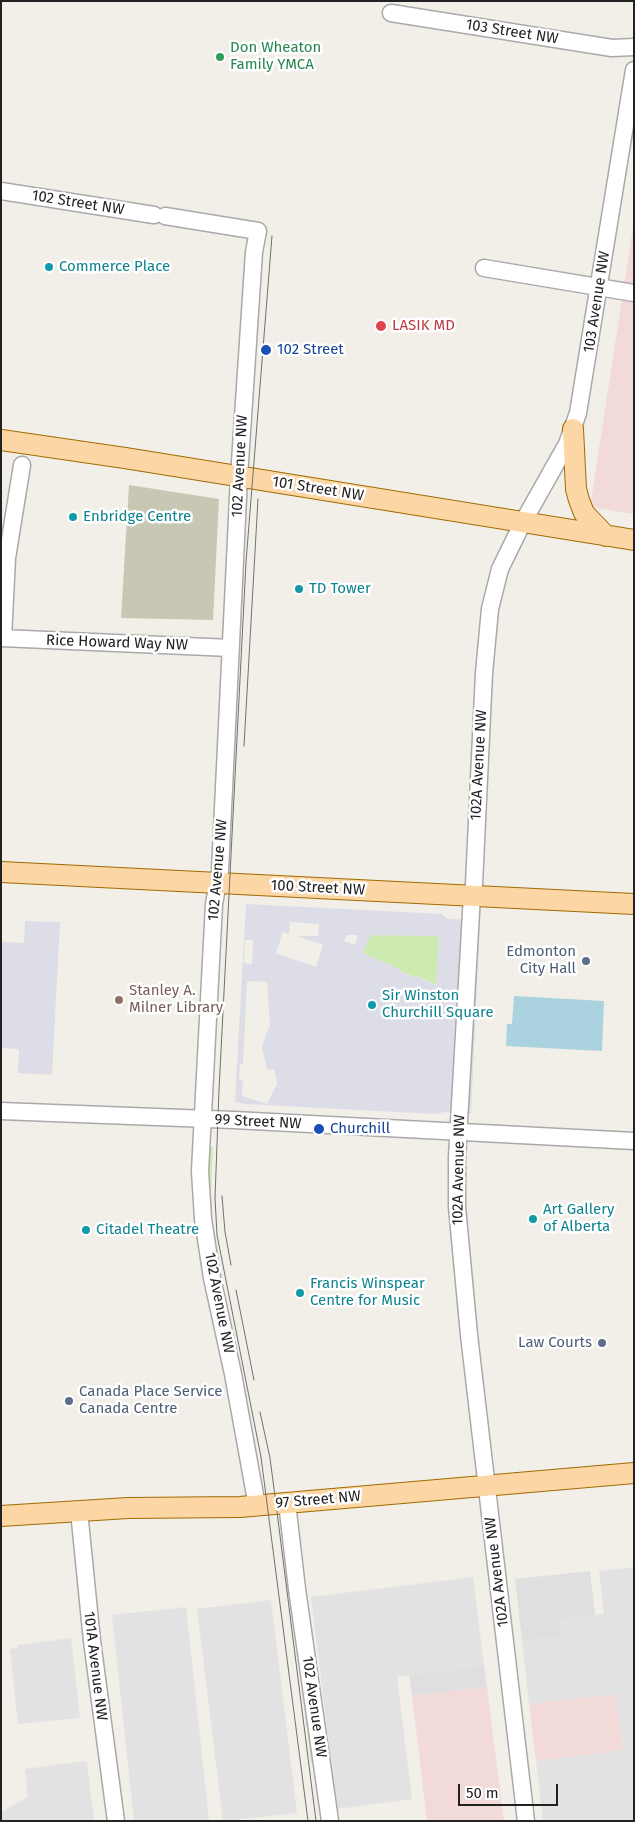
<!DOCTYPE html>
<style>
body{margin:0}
#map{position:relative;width:635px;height:1822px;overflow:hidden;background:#f2efe9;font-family:"Fira Sans",sans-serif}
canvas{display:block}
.frame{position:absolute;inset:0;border:2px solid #222;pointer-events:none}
.scale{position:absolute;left:458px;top:1784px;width:100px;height:22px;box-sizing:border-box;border:2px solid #222;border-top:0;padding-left:6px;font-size:15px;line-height:18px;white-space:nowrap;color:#222;-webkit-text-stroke:4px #fff;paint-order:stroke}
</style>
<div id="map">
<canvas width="635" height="1822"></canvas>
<div class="frame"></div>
<div class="scale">50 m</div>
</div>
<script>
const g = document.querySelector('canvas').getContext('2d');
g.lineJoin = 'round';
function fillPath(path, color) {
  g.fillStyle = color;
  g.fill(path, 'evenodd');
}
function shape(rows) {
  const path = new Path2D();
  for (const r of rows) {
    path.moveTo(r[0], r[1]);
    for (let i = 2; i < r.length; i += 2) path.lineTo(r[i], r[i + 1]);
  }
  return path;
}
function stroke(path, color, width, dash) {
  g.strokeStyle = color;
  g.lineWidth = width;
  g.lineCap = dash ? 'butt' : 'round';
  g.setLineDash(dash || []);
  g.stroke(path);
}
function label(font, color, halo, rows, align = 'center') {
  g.font = font + ' "Fira Sans",sans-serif';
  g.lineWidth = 5;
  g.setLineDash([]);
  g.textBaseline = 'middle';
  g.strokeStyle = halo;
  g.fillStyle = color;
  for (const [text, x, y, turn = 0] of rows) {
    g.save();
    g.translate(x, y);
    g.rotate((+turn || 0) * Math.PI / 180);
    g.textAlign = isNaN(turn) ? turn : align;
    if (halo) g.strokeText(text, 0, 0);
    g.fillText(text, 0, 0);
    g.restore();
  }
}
const residential = shape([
 [590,1571,595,1615,560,1619,562,1636,522,1641,515,1579],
 [484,1666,487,1687,412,1696,409,1675]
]);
const commercial = shape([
 [634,221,634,514,590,507],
 [487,1687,504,1821,427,1821,412,1696],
 [616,1694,623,1751,536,1761,529,1704]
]);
const construction = shape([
 [129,485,219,499,213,620,121,618]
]);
const grass = shape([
 [371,935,439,936,437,985,417,976,416,978,362,953],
 [207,1146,213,1147,211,1191,212,1221,210,1221],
 [300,1668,303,1668,316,1763,311,1763]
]);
const parking = shape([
 [634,1567,634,1821,543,1821,536,1761,623,1750,616,1694,529,1704,522,1641,562,1636,560,1619,604,1614,599,1571],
 [473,1577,484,1666,397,1677,412,1799,337,1809,311,1597],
 [271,1600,297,1813,223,1821,197,1609],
 [186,1607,209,1820,134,1821,112,1615],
 [71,1638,80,1718,18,1724,10,1649,18,1648,18,1645],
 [84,1761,87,1762,94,1821,1,1821,1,1812,28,1797,25,1769]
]);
const plaza = shape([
 [246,904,442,914,448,919,480,920,471,1114,445,1112,435,1114,244,1104,235,1102],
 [290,922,319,924,318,936,297,936,323,945,316,967,276,953,283,932,289,934],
 [347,935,358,935,355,945,344,941],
 [372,935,439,936,436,985,416,976,415,978,400,971,400,969,362,953],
 [245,940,253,940,252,964,244,963],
 [247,981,267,982,270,1025,262,1046,267,1070,274,1069,277,1084,267,1104,242,1096,243,1080,239,1079,240,1064,243,1065],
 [25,921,60,922,52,1075,18,1073,19,1049,1,1048,1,942,24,943]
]);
const water = shape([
 [514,996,604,1001,602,1051,506,1046,507,1024,512,1024]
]);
const minor = shape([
 [391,13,612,48,634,47],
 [1,191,154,215],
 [165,216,258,231,254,252,239,477,220,871,214,904,200,1171,203,1219,212,1278,233,1374,257,1506],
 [484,268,634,293],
 [1,638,231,648],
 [3,638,7,558,22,465],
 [1,1111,234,1120,634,1141],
 [287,1503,297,1589,330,1821],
 [79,1511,92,1641,116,1821],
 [526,1821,469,1335,457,1207,457,1157,472,895,474,884,484,673,490,609,500,569,523,522,567,444,578,413,634,70]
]);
const major = shape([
 [573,429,576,489,579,500,584,513,606,536],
 [1,440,125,458,634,540],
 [1,872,634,904],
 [1,1516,128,1508,240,1507,634,1473]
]);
const tram = shape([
 [272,236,246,562,219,1090,215,1198,217,1235,261,1457,308,1821],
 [244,746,258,499],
 [222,1196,225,1232,231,1265],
 [236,1290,254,1380],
 [260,1412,270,1458,276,1504,316,1821]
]);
const markers = [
 [220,57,5,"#2e9e5b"],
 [49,267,5,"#0f9aa8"],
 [381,326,6,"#e0444e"],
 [266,350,6,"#1a4fb4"],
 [73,517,5,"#0f9aa8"],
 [299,589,5,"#0f9aa8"],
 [586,961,5,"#5c6f8a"],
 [119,1000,5,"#8d6e63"],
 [372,1005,5,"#0f9aa8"],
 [319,1129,6,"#1a4fb4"],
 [533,1219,5,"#0f9aa8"],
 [86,1230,5,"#0f9aa8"],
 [300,1293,5,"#0f9aa8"],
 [602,1343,5,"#5c6f8a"],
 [69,1401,5,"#5c6f8a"]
];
const streetNames = [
 ["103 Street NW",512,32,9],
 ["102 Street NW",78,203,9],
 ["103 Avenue NW",597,302,-81],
 ["102 Avenue NW",240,466,-87],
 ["101 Street NW",318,489,9],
 ["Rice Howard Way NW",117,643,2],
 ["102A Avenue NW",479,765,-87],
 ["102 Avenue NW",218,870,-85],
 ["100 Street NW",318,888,3],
 ["99 Street NW",258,1122,3],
 ["102A Avenue NW",459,1170,-89],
 ["102 Avenue NW",219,1303,79],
 ["97 Street NW",318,1500,-5],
 ["102A Avenue NW",497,1572,-97],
 ["101A Avenue NW",95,1666,83],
 ["102 Avenue NW",314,1707,82]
];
const leisureNames = [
 ["Don Wheaton",230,48],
 ["Family YMCA",230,65]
];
const cultureNames = [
 ["Commerce Place",59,267],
 ["Enbridge Centre",83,517],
 ["TD Tower",309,589],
 ["Sir Winston",382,996],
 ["Churchill Square",382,1013],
 ["Art Gallery",543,1210],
 ["of Alberta",543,1227],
 ["Citadel Theatre",96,1230],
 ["Francis Winspear",310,1284],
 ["Centre for Music",310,1301]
];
const healthNames = [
 ["LASIK MD",392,326]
];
const transitNames = [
 ["102 Street",277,350],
 ["Churchill",330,1129]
];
const serviceNames = [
 ["Edmonton",576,952],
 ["City Hall",576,969],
 ["Law Courts",592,1343],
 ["Canada Place Service",79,1392,"left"],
 ["Canada Centre",79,1409,"left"]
];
const educationNames = [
 ["Stanley A.",129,991],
 ["Milner Library",129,1008]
];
fillPath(residential, '#e0dfdf');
fillPath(commercial, '#f2dad9');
fillPath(construction, '#c7c7b4');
fillPath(grass, '#cdebb0');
fillPath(parking, '#e2e2e2');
fillPath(plaza, '#dddde8');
fillPath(water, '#aad3df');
stroke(minor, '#a9a9a9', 19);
stroke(major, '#a06b00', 22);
stroke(minor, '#fff', 16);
stroke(major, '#fcd6a4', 20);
stroke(tram, '#707070', 1);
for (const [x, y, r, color] of markers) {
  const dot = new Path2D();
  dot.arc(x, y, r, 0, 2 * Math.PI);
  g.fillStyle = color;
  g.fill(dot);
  stroke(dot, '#fff', 2);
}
label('15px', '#222', '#fff', streetNames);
label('15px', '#27864d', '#fff', leisureNames, 'left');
label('15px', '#0d838f', '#fff', cultureNames, 'left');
label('15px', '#be3a42', '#fff', healthNames, 'left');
label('15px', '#164399', '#fff', transitNames, 'left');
label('15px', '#4e5e75', '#fff', serviceNames, 'right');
label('15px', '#785e54', '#fff', educationNames, 'left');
</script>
